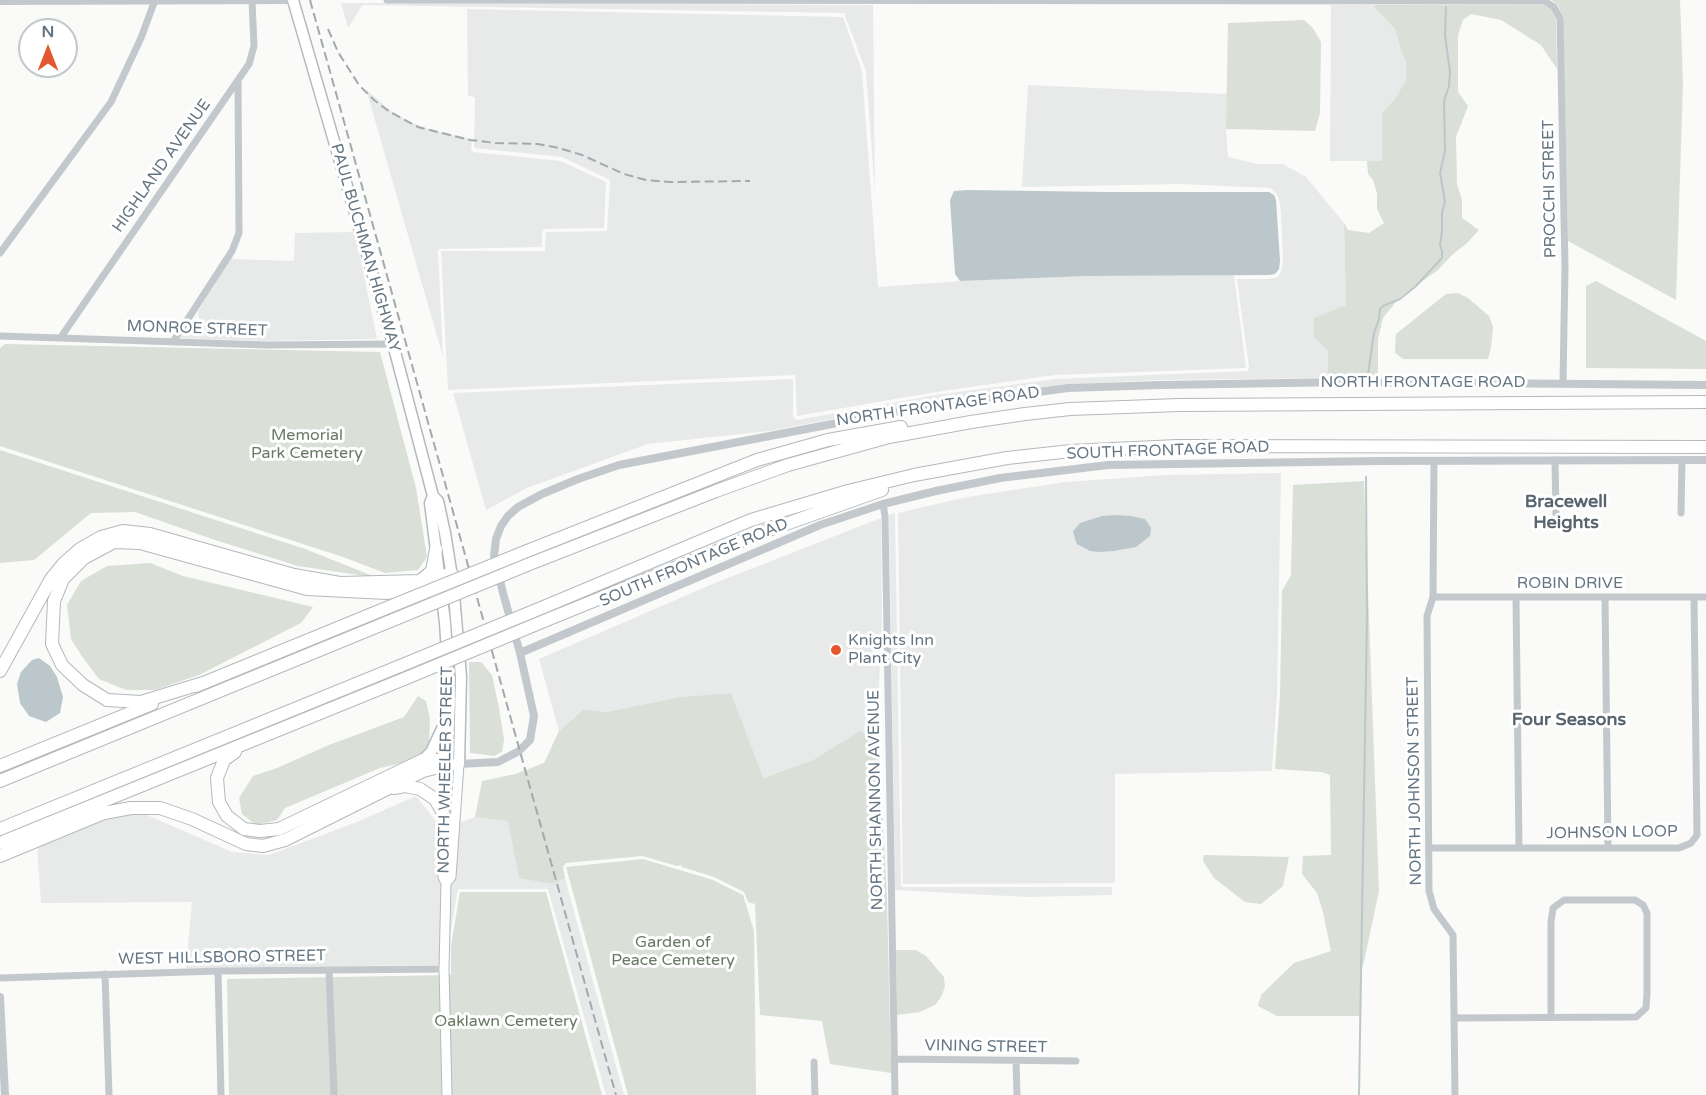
<!DOCTYPE html>
<style>
body{margin:0}
#map{position:relative;width:1706px;height:1095px;overflow:hidden;background:#fafaf8;font-family:"Varela Round",sans-serif}
canvas{display:block}
.north{position:absolute;left:18px;top:18px;width:60px;height:60px;box-sizing:border-box;background:#fff;border:2px solid #c1c8cd;border-radius:50%;rotate:0deg;font-size:16px;font-weight:700;line-height:24px;text-align:center;color:#657683}
.north::after{content:'';display:block;margin:auto;width:21px;height:27px;background:#e4572e;clip-path:polygon(50% 0,100% 100%,50% 72%,0 100%)}
</style>
<div id="map">
<canvas width="1706" height="1095"></canvas>
<div class="north">N</div>
</div>
<script>
const g = document.querySelector('canvas').getContext('2d');
g.lineJoin = 'round';
function fillPath(path, color) {
  g.fillStyle = color;
  g.fill(path, 'evenodd');
}
function shape(rows) {
  const path = new Path2D();
  for (const r of rows) {
    path.moveTo(r[0], r[1]);
    for (let i = 2; i < r.length; i += 2) path.lineTo(r[i], r[i + 1]);
  }
  return path;
}
function stroke(path, color, width, dash) {
  g.strokeStyle = color;
  g.lineWidth = width;
  g.lineCap = dash ? 'butt' : 'round';
  g.setLineDash(dash || []);
  g.stroke(path);
}
function label(font, color, halo, rows, align = 'center') {
  g.font = font + ' "Varela Round",sans-serif';
  g.lineWidth = 6;
  g.setLineDash([]);
  g.textBaseline = 'middle';
  g.strokeStyle = halo;
  g.fillStyle = color;
  for (const [text, x, y, turn = 0] of rows) {
    g.save();
    g.translate(x, y);
    g.rotate((+turn || 0) * Math.PI / 180);
    g.textAlign = isNaN(turn) ? turn : align;
    if (halo) g.strokeText(text, 0, 0);
    g.fillText(text, 0, 0);
    g.restore();
  }
}
const built = shape([
 [341,3,873,5,875,194,866,71,844,13,365,5,362,6,348,28],
 [1331,5,1377,5,1375,8,1395,29,1401,51,1406,61,1406,80,1395,99,1382,113,1382,161,1330,161],
 [467,9,843,17,862,71,878,287,960,281,1087,276,1234,275,1246,368,1055,375,936,392,797,416,795,375,448,390,441,251,545,251,546,232,607,231,610,180,562,157,474,148,475,97,468,96],
 [1028,85,1227,94,1226,129,1228,157,1258,164,1283,164,1306,177,1344,223,1346,305,1314,337,1328,351,1328,378,1160,380,1067,384,909,405,769,431,648,444,527,488,486,510,453,393,793,379,793,416,795,419,797,420,936,395,1055,379,1248,371,1249,367,1237,279,1269,279,1278,277,1281,271,1283,261,1281,212,1279,199,1276,193,1270,188,1179,184,1022,187],
 [366,89,388,109,410,122,431,130,472,139,471,149,473,152,561,161,606,182,604,228,545,229,542,232,542,247,439,249,438,252,443,357],
 [355,232,377,339,267,341,180,338,183,334,201,334,198,311,231,259,294,261,295,233],
 [1281,473,1277,694,1272,771,1115,774,1115,883,903,884,898,513,967,497,1066,482,1165,475],
 [895,513,901,886,903,887,1112,887,1112,895,1028,897,895,890,889,515],
 [881,518,882,619,878,708,879,749,860,732,813,760,762,778,731,693,680,697,606,712,584,709,559,731,539,659,715,583],
 [416,796,440,826,441,883,442,884,440,965,186,968,192,902,41,903,37,846,105,817,140,812,232,852,269,855,357,822],
 [475,817,508,820,519,877,553,884,565,878,624,1095,606,1095,548,889,458,889,448,945,450,885,459,823]
]);
const green = shape([
 [1551,0,1680,0,1683,83,1676,300,1568,241,1563,19,1558,5],
 [1377,5,1543,5,1552,10,1556,20,1557,69,1541,45,1501,20,1471,14,1463,20,1458,35,1458,92,1468,106,1456,137,1457,184,1462,200,1462,218,1479,230,1467,243,1453,254,1438,270,1399,298,1383,318,1378,339,1378,378,1328,378,1328,351,1314,337,1314,318,1346,305,1344,223,1348,230,1369,233,1384,223,1377,209,1377,193,1373,180,1368,174,1367,161,1382,161,1382,113,1395,99,1406,80,1406,61,1401,51,1395,29,1374,7],
 [1304,20,1313,28,1321,42,1320,113,1315,131,1226,129,1228,23],
 [1596,281,1706,341,1706,369,1586,368,1586,286],
 [1458,293,1468,298,1489,316,1493,327,1491,348,1488,359,1403,359,1395,353,1396,334,1446,294],
 [5,344,380,352,416,488,427,557,418,570,385,573,343,557,0,446,0,348],
 [0,450,305,549,378,578,298,566,215,540,135,512,91,513,34,560,0,563],
 [1364,481,1379,891,1363,966,1361,966,1361,1016,1277,1016,1258,1006,1261,995,1294,963,1331,951,1323,912,1317,893,1302,874,1303,856,1331,855,1330,775,1322,772,1275,769,1280,695,1282,591,1291,575,1293,485],
 [150,563,183,576,313,607,301,623,199,675,155,690,126,690,99,679,81,655,71,639,67,605,81,581,107,566],
 [481,662,492,675,499,708,504,739,502,752,494,756,470,753,469,662],
 [731,693,763,778,813,760,860,731,879,749,887,899,891,1073,830,1064,822,1021,760,1015,755,904,748,902,744,892,714,877,682,867,681,865,677,866,642,856,566,863,563,867,565,878,553,884,519,878,508,821,475,817,482,781,515,774,544,763,559,731,584,709,606,712,680,697],
 [418,696,426,701,430,719,429,745,420,756,402,763,380,768,285,808,277,820,256,825,242,814,239,798,253,776,277,768,329,745,404,717],
 [1204,855,1289,857,1283,886,1261,904,1245,902,1214,878,1203,861],
 [643,859,713,880,743,895,754,931,756,1095,628,1095,566,867],
 [460,892,546,892,602,1095,229,1095,227,979,451,975,451,946],
 [896,950,916,950,926,956,944,977,945,987,941,997,935,1005,920,1012,897,1015]
]);
const water = shape([
 [967,190,1106,192,1269,192,1274,195,1276,200,1280,261,1279,269,1275,274,1269,275,1087,276,960,281,955,274,950,200,954,191],
 [1116,515,1131,516,1145,519,1151,528,1150,536,1136,547,1114,551,1099,552,1090,551,1077,544,1075,539,1073,531,1080,523,1102,516],
 [39,658,50,666,57,677,63,697,60,713,46,722,29,716,20,703,17,684,21,672,32,660]
]);
const stream = shape([
 [1368,374,1374,333,1379,319,1380,309,1383,306,1400,299,1416,286,1442,258,1442,251,1440,245,1442,231,1442,213,1445,201,1440,173,1445,151,1444,101,1449,86,1450,72,1445,35,1446,7],
 [1359,1095,1367,615,1366,477]
]);
const minor = shape([
 [387,0,1544,1,1554,7,1560,19,1565,267,1563,383],
 [0,253,111,102,141,38,155,0],
 [0,336,267,345,393,344],
 [61,337,249,64,254,46,252,0],
 [173,342,232,251,239,233,238,81],
 [1555,460,1556,515],
 [1434,461,1433,597,1427,616,1429,891,1434,909,1453,935,1455,1095],
 [883,504,885,516,895,1095],
 [1681,513,1682,460],
 [1433,597,1706,597],
 [1605,597,1608,848],
 [1516,598,1519,848],
 [1429,848,1679,848,1691,843,1697,835,1694,597],
 [329,970,334,1095],
 [218,971,221,1095],
 [105,974,109,1095],
 [0,978,218,971,444,969],
 [1455,1018,1636,1017,1646,1008,1647,993,1647,913,1643,905,1635,900,1564,900,1553,908,1551,922,1551,1017],
 [894,1059,1076,1061],
 [1016,1061,1017,1095],
 [814,1062,815,1095]
]);
const tertiary = shape([
 [0,1,293,0],
 [520,653,820,525,883,504,936,491,1000,478,1108,465,1378,461,1706,460],
 [459,764,498,762,519,751,530,740,534,716,520,653,503,593,494,556,496,539,501,526,508,516,518,507,542,494,578,479,619,465,910,409,1068,388,1160,385,1348,382,1706,385],
 [0,997,5,1095]
]);
const secondary = shape([
 [446,883,451,877,459,764],
 [447,1095,444,969,446,883,443,877,443,813,447,765]
]);
const primary = shape([
 [293,0,393,344,433,496,438,501,445,533,453,583,461,677,459,764,447,765,450,699,445,622,430,503,433,496],
 [423,760,431,752,446,720]
]);
const motorway = shape([
 [527,551,757,460,828,440,901,427],
 [527,565,716,491,788,465,889,437,971,422,1025,414,1070,409,1179,405,1706,402],
 [423,580,452,574],
 [546,606,751,520,848,491,914,475,1007,458,1071,451,1177,446,1706,447],
 [549,619,766,531,882,490],
 [0,671,51,579,64,563,80,549,101,537,123,531,150,534,294,575,340,583,420,581,432,571,436,549],
 [203,683,141,702,107,700,83,685,62,665,52,644,54,601,63,579,84,558,114,542,140,543,307,589,387,593,435,585],
 [196,686,384,609],
 [235,752,224,760,217,778,219,802,227,816,244,829,260,831,279,829,423,760,443,760,447,764],
 [0,766,152,704],
 [0,781,388,622],
 [394,788,405,786,420,789,435,799,443,813],
 [0,829,400,666],
 [0,843,404,679],
 [0,856,104,813,131,808,160,808,192,819,246,844,263,846,285,840,423,771,447,765]
]);
const rail = shape([
 [310,0,616,1095],
 [328,29,338,52,359,85,374,100,390,112,418,127,470,140,496,143,538,144,559,148,582,155,624,174,646,180,669,182,750,181]
]);
const motorwayBridge = shape([
 [384,609,527,551],
 [388,622,527,565],
 [400,666,546,606],
 [404,679,549,619]
]);
const markers = [
 [836,650,6,"#e4572e"]
];
const streetNames = [
 ["HIGHLAND AVENUE",162,166,-55],
 ["PROCCHI STREET",1550,189,-91],
 ["PAUL BUCHMAN HIGHWAY",365,248,74],
 ["MONROE STREET",197,329,2],
 ["NORTH FRONTAGE ROAD",1423,383],
 ["NORTH FRONTAGE ROAD",938,407,-8],
 ["SOUTH FRONTAGE ROAD",1168,451,-2],
 ["SOUTH FRONTAGE ROAD",694,563,-23],
 ["ROBIN DRIVE",1570,584],
 ["NORTH WHEELER STREET",446,770,-89],
 ["NORTH JOHNSON STREET",1415,781,-91],
 ["NORTH SHANNON AVENUE",876,800,-91],
 ["JOHNSON LOOP",1612,833,-1],
 ["WEST HILLSBORO STREET",222,958,-1],
 ["VINING STREET",986,1047,1]
];
const parkNames = [
 ["Memorial",307,436],
 ["Park Cemetery",307,454],
 ["Garden of",673,943],
 ["Peace Cemetery",673,961],
 ["Oaklawn Cemetery",506,1022]
];
const poiNames = [
 ["Knights Inn",848,641],
 ["Plant City",848,659]
];
const neighbourhoodNames = [
 ["Bracewell",1566,502],
 ["Heights",1566,523],
 ["Four Seasons",1569,720]
];
fillPath(built, '#e8e9e9');
fillPath(green, '#dadfd7');
fillPath(water, '#bbc7cb');
stroke(stream, '#bbc7cb', 2);
stroke(secondary, '#b3babf', 11);
stroke(primary, '#b5babe', 13);
stroke(motorway, '#b4b9bd', 14);
stroke(minor, '#c3c8cc', 7);
stroke(tertiary, '#c3c8cc', 8);
stroke(secondary, '#fff', 9);
stroke(primary, '#fff', 10);
stroke(motorway, '#fff', 12);
stroke(rail, '#a2aab0', 2, [9, 4.5]);
stroke(motorwayBridge, '#b4b9bd', 14, []);
stroke(motorwayBridge, '#fff', 12);
for (const [x, y, r, color] of markers) {
  const dot = new Path2D();
  dot.arc(x, y, r, 0, 2 * Math.PI);
  g.fillStyle = color;
  g.fill(dot);
  stroke(dot, '#fff', 2);
}
label('16px', '#657683', '#fff', streetNames);
label('16px', '#687a64', '#fff', parkNames);
label('16px', '#657683', '#fff', poiNames, 'left');
label('bold 18px', '#57646e', '#fff', neighbourhoodNames);
</script>
